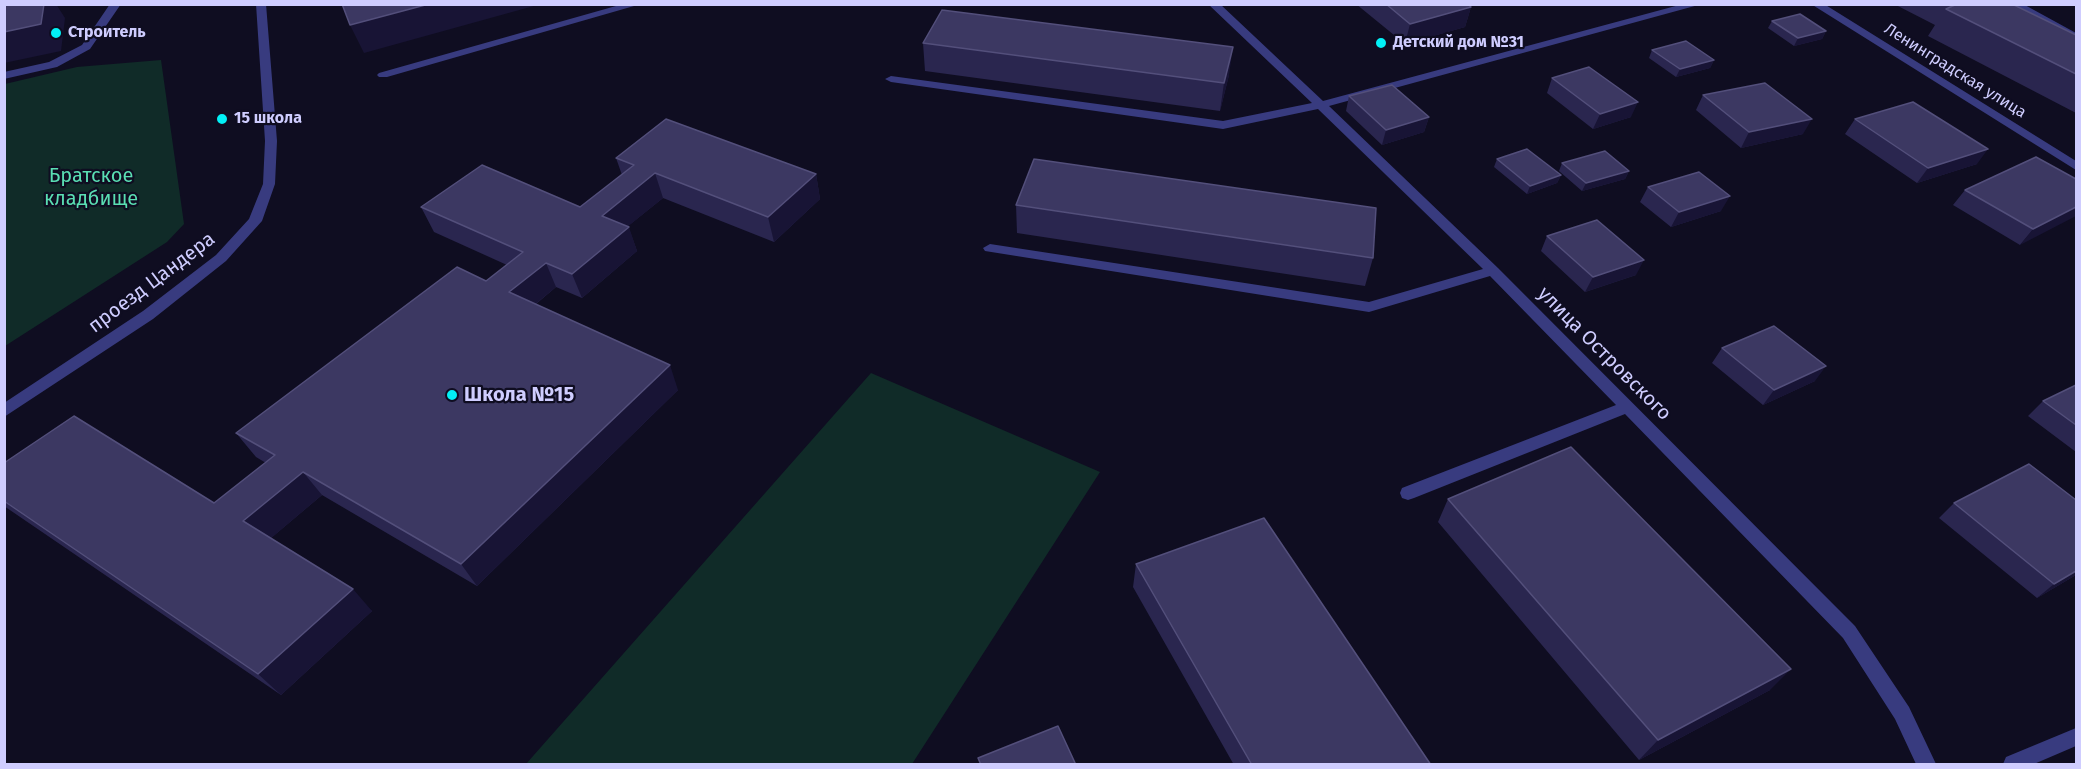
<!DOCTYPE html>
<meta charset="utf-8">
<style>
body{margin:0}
#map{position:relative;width:2081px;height:769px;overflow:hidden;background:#0f0d21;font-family:"Fira Sans",sans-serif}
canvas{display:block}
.frame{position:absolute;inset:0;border:6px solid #cfcdff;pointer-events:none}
</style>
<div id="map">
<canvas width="2081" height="769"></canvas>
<div class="frame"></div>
</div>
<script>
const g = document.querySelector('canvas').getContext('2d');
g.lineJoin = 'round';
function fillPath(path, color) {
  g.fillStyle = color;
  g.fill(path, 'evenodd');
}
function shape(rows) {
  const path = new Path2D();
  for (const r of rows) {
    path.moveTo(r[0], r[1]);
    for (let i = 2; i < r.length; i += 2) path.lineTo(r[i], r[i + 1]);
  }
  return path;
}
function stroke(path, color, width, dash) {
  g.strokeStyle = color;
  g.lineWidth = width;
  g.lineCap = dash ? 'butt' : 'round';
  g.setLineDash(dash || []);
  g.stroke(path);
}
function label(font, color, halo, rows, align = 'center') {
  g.font = font + ' "Fira Sans",sans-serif';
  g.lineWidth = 4.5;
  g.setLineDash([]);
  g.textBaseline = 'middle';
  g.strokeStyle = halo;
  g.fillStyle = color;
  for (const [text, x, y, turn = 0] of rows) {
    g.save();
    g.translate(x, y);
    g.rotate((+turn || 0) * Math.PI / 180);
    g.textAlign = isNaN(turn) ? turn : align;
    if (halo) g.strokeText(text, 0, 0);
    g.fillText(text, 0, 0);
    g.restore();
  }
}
const green = shape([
 [161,60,184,224,167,242,5,346,5,84,77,67],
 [871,373,1100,472,912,764,526,764]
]);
const minor = shape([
 [110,4,121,4,90,49,57,67,4,79,4,72,49,62,82,45,110,4],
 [256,4,266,4,277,141,275,184,262,221,226,261,153,319,4,417,4,403,143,311,216,255,249,219,263,184,265,141,256,4],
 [623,4,641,4,387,77,379,77,377,75,379,73,623,4],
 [1208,4,1220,4,1323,101,1683,4,1702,4,1329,106,1498,268,1855,626,1909,707,1936,764,1916,764,1895,719,1843,638,1625,414,1414,498,1408,500,1402,498,1400,493,1402,488,1616,405,1490,276,1369,312,985,251,983,248,990,244,1369,302,1483,269,1318,109,1223,129,891,82,885,79,891,76,1223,121,1312,103,1208,4],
 [1811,4,1824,4,2076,161,2076,170,1811,4],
 [2009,4,2023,4,2076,33,2076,40,2009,4],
 [2076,728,2076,746,2034,764,2003,764,2006,757,2076,728]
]);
const wall = shape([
 [1356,4,1468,4,1471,7,1465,27,1405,44],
 [1894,4,2012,4,2076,35,2076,113,1928,36,1935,25],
 [1772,21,1826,31,1822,39,1794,46,1768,28],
 [923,43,1229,75,1220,111,925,71],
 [1652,50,1714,60,1710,68,1676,77,1649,58],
 [1552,78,1631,117,1593,129,1547,93],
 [1703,95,1803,134,1741,148,1696,110],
 [1349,96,1429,117,1424,132,1382,145,1346,111],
 [1855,119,1977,164,1917,183,1845,134],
 [616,158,816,174,820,199,774,242,663,198,628,226,637,251,582,298,556,287,536,304,678,390,477,586,322,495,271,538,372,611,281,695,4,506,4,463,214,503,266,463,256,457,236,433,486,281,507,265,434,232,421,207,580,207,622,175],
 [1497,159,1561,175,1557,183,1527,194,1494,167],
 [1562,163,1629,171,1625,179,1582,191,1559,171],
 [2076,179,2020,245,1953,205,1965,190],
 [1648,187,1721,211,1671,227,1640,202],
 [1016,205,1373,258,1365,286,1017,233],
 [1547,236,1636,275,1585,292,1541,251],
 [1722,348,1815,381,1763,405,1712,363],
 [2076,385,2076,452,2028,416,2043,401],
 [1448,499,1770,690,1639,760,1438,522],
 [2076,500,2076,575,2037,598,1939,518,1954,503],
 [1136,564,1431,765,1234,765,1133,587]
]);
const shadedWall = shape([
 [44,4,56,4,65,18,61,51,4,63,4,32],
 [429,4,541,4,364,53,350,25],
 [1471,7,1465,27,1405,44,1410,24],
 [1826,31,1822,39,1794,46,1798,38],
 [1233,47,1229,75,1220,111,1224,83],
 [1714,60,1710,68,1676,77,1680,69],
 [1638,102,1631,117,1593,129,1600,114],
 [1429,117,1424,132,1382,145,1386,130],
 [1812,119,1803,134,1741,148,1749,132],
 [1988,149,1977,164,1917,183,1928,168],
 [1629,171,1625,179,1582,191,1586,183],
 [655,173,663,198,611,240,602,216],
 [816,174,820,199,774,242,768,217],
 [1561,175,1557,183,1527,194,1530,186],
 [1730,196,1721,211,1671,227,1679,212],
 [2076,207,2076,216,2020,245,2033,229],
 [629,227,637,251,582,298,572,274],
 [1644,260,1636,275,1585,292,1593,277],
 [546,263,556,287,521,316,509,292],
 [670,365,678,390,477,586,461,564],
 [1826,366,1815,381,1763,405,1774,390],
 [303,472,322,495,264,544,243,521],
 [2076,571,2076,575,2037,598,2054,584],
 [353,589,372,611,281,695,258,674],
 [1791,669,1770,690,1639,760,1658,740]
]);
const building = shape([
 [4,4,44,4,41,24,4,32,4,4],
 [342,4,429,4,350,25,342,4],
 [1386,4,1468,4,1471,7,1410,24,1386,4],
 [1957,4,2012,4,2076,35,2076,74,1946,9,1957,4],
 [942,10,1233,47,1224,83,923,43,942,10],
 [1800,14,1826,31,1798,38,1772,21,1800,14],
 [1686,41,1714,60,1680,69,1652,50,1686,41],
 [1589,67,1638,102,1600,114,1552,78,1589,67],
 [1765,83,1812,119,1749,132,1703,95,1765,83],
 [1392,85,1429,117,1386,130,1349,96,1392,85],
 [1913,102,1988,149,1928,168,1855,119,1913,102],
 [666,119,816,174,768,217,655,173,602,216,629,227,572,274,546,263,509,292,670,365,461,564,303,472,243,521,353,589,258,674,4,501,4,463,74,416,214,503,275,455,236,433,457,267,486,281,523,252,421,207,482,165,580,207,634,165,616,158,666,119],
 [1527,149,1561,175,1530,186,1497,159,1527,149],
 [1605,151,1629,171,1586,183,1562,163,1605,151],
 [2036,157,2076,179,2076,207,2033,229,1965,190,2036,157],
 [1034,159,1376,208,1373,258,1016,205,1034,159],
 [1699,172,1730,196,1679,212,1648,187,1699,172],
 [1597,220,1644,260,1593,277,1547,236,1597,220],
 [1774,326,1826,366,1774,390,1722,348,1774,326],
 [2076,385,2076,425,2043,401,2076,385],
 [1571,447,1791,669,1658,740,1448,499,1571,447],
 [2029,464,2076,500,2076,571,2054,584,1954,503,2029,464],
 [1264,518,1431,765,1252,765,1136,564,1264,518],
 [1058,726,1076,765,981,765,978,758,1058,726]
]);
const markers = [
 [56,33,6,"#02f0f6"],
 [1381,43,6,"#02f0f6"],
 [222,119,6,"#02f0f6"],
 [452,395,6,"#02f0f6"]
];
const farPoinames = [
 ["Строитель",68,33],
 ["Детский дом №31",1393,43],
 ["15 школа",234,119]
];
const farStreetnames = [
 ["Ленинградская улица",1955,71,32]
];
const parkNames = [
 ["Братское",91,176],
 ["кладбище",91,199]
];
const streetNames = [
 ["проезд Цандера",152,283,-37],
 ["улица Островского",1604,354,45]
];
const poiNames = [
 ["Школа №15",464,395]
];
fillPath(green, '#102b28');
fillPath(minor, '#383b7f');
fillPath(wall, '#2a264f');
fillPath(shadedWall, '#181435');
fillPath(building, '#3c3862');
stroke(building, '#534f7b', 1.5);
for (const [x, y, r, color] of markers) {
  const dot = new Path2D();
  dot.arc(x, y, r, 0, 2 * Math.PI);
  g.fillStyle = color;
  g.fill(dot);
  stroke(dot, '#0f0d21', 2);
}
label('bold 16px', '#cfcdff', '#0f0d21', farPoinames, 'left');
label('16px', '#cfcdff', '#0f0d21', farStreetnames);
label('20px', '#5adeb3', '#0f0d21', parkNames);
label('20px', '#cfcdff', '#0f0d21', streetNames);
label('bold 20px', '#cfcdff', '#0f0d21', poiNames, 'left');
</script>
